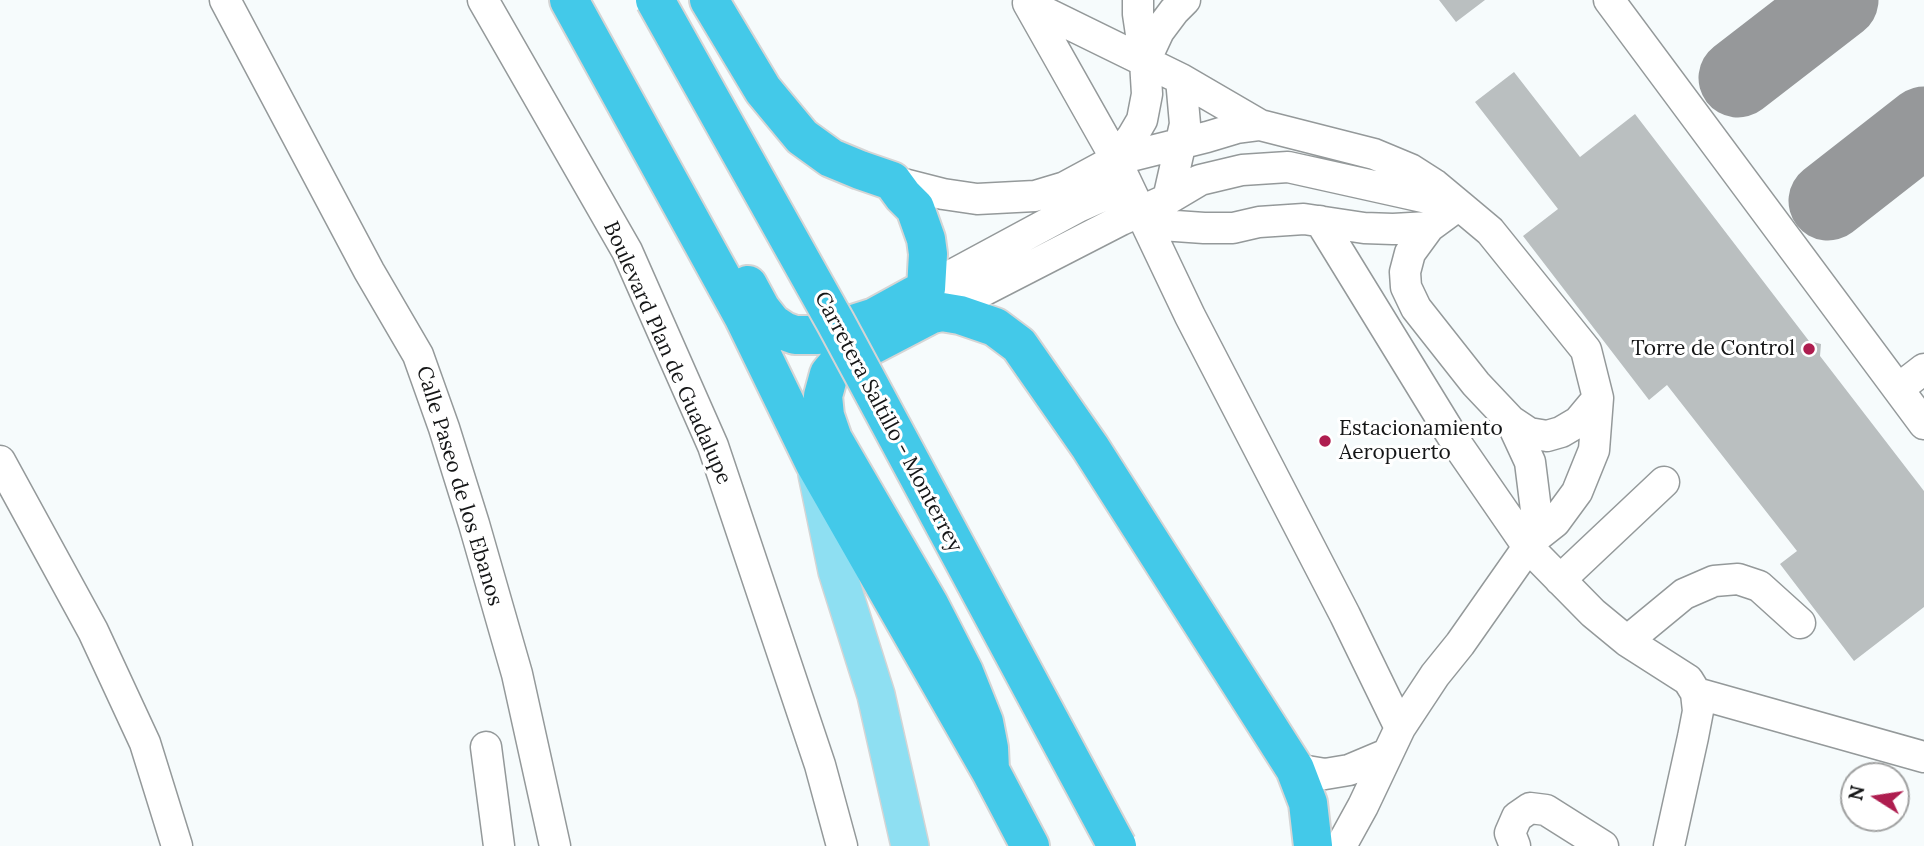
<!DOCTYPE html>
<style>
body{margin:0}
#map{position:relative;width:1924px;height:846px;overflow:hidden;background:#f6fbfc;font-family:Lora,serif}
canvas{display:block}
.north{position:absolute;left:1840px;top:762px;width:70px;height:70px;box-sizing:border-box;background:#fff;border:2px solid #a1a2a2;border-radius:50%;rotate:282deg;font-size:19px;font-weight:700;line-height:28px;text-align:center;color:#151617}
.north::after{content:'';display:block;margin:auto;width:24px;height:32px;background:#ae1d4f;clip-path:polygon(50% 0,100% 100%,50% 72%,0 100%)}
</style>
<div id="map">
<canvas width="1924" height="846"></canvas>
<div class="north">N</div>
</div>
<script>
const g = document.querySelector('canvas').getContext('2d');
g.lineJoin = 'round';
function shape(rows) {
  const path = new Path2D();
  for (const r of rows) {
    path.moveTo(r[0], r[1]);
    for (let i = 2; i < r.length; i += 2) path.lineTo(r[i], r[i + 1]);
  }
  return path;
}
function stroke(path, color, width, dash) {
  g.strokeStyle = color;
  g.lineWidth = width;
  g.lineCap = dash ? 'butt' : 'round';
  g.setLineDash(dash || []);
  g.stroke(path);
}
function fillPath(path, color) {
  g.fillStyle = color;
  g.fill(path, 'evenodd');
}
function label(font, color, halo, rows, align = 'center') {
  g.font = font + ' Lora,serif';
  g.lineWidth = 6;
  g.setLineDash([]);
  g.textBaseline = 'middle';
  g.strokeStyle = halo;
  g.fillStyle = color;
  for (const [text, x, y, turn = 0] of rows) {
    g.save();
    g.translate(x, y);
    g.rotate((+turn || 0) * Math.PI / 180);
    g.textAlign = isNaN(turn) ? turn : align;
    if (halo) g.strokeText(text, 0, 0);
    g.fillText(text, 0, 0);
    g.restore();
  }
}
const taxiway = shape([
 [1738,78,1839,0],
 [1828,201,1924,126]
]);
const building = shape([
 [1439,0,1485,0,1456,22],
 [1514,72,1580,157,1635,114,1809,341,1821,344,1820,356,1924,491,1924,607,1854,661,1780,564,1797,551,1667,385,1649,400,1523,236,1558,209,1475,102]
]);
const minor = shape([
 [225,0,369,271,418,355,444,428,474,524,517,674,555,846],
 [483,0,627,251,713,446,820,765,842,846],
 [1609,0,1924,424],
 [1028,3,1111,150,1190,316,1345,615,1400,728],
 [1030,5,1181,79,1260,125,1374,154,1410,169,1435,185,1459,205,1429,227,1410,253,1405,272,1406,287,1416,308,1476,384,1511,421,1530,462,1537,518,1536,537],
 [1145,61,1159,31,1174,11,1185,0],
 [1115,160,1132,137,1142,120,1147,94,1145,61,1138,14,1138,0],
 [892,181,943,194,977,199,1035,196,1065,187,1115,160,1207,137,1237,128,1260,125],
 [1168,199,1185,124,1181,79],
 [1320,221,1457,444,1528,547,1593,613,1627,641,1688,680,1696,693,1698,711,1693,737,1669,846],
 [1147,224,1204,228,1233,228,1259,222,1304,219,1364,228,1393,229,1429,227],
 [926,289,1078,207,1127,185],
 [942,312,1121,220,1168,199,1200,180,1242,170,1288,167,1459,205,1490,231,1586,350,1598,398,1594,450,1577,492,1555,522,1536,537,1528,547,1460,644,1435,675,1400,728,1363,806,1341,846],
 [1898,389,1924,369],
 [1511,421,1529,433,1547,436,1561,432,1578,422,1598,398],
 [0,461,93,631,145,743,177,846],
 [1560,580,1664,482],
 [1627,641,1684,594,1714,581,1738,579,1759,586,1800,623],
 [1696,693,1924,757],
 [486,747,499,846],
 [1295,769,1325,774,1349,770,1387,754],
 [1515,846,1510,833,1517,817,1530,808,1546,810,1603,846]
]);
const major = shape([
 [817,474,837,571,876,695,910,846]
]);
const highway = shape([
 [569,0,743,316,814,462,990,770,1030,846],
 [709,0,763,90,802,137,831,158,860,170,892,181,903,196,915,208,926,239,928,254,926,289,875,317,818,335,795,335,784,331,772,323,761,309,748,285],
 [990,770,989,748,984,722,964,672,929,604,833,439,825,416,823,396,829,374,838,363,932,314,942,312,960,315,995,327,1019,345,1090,447,1295,769,1308,803,1313,846]
]);
const highwayBridge = shape([
 [655,0,836,323,1117,846]
]);
const markers = [
 [1809,349,7,"#ae1d4f"],
 [1325,441,7,"#ae1d4f"]
];
const poiNames = [
 ["Torre de Control",1795,349],
 ["Estacionamiento",1339,429,"left"],
 ["Aeropuerto",1339,453,"left"]
];
const streetNames = [
 ["Boulevard Plan de Guadalupe",667,353,66],
 ["Carretera Saltillo - Monterrey",888,422,62],
 ["Calle Paseo de los Ebanos",459,486,73]
];
stroke(taxiway, '#96989a', 79);
fillPath(building, '#babfc0');
stroke(minor, '#94999a', 33);
stroke(major, '#d5d5d5', 40);
stroke(highway, '#d5d5d5', 42);
stroke(minor, '#fff', 30);
stroke(major, '#8edff2', 37);
stroke(highway, '#43c9e9', 38);
stroke(highwayBridge, '#d5d5d5', 42, []);
stroke(highwayBridge, '#43c9e9', 38);
for (const [x, y, r, color] of markers) {
  const dot = new Path2D();
  dot.arc(x, y, r, 0, 2 * Math.PI);
  g.fillStyle = color;
  g.fill(dot);
  stroke(dot, '#fff', 2.5);
}
label('21px', '#151617', '#fff', poiNames, 'right');
label('21px', '#151617', '#fff', streetNames);
</script>
